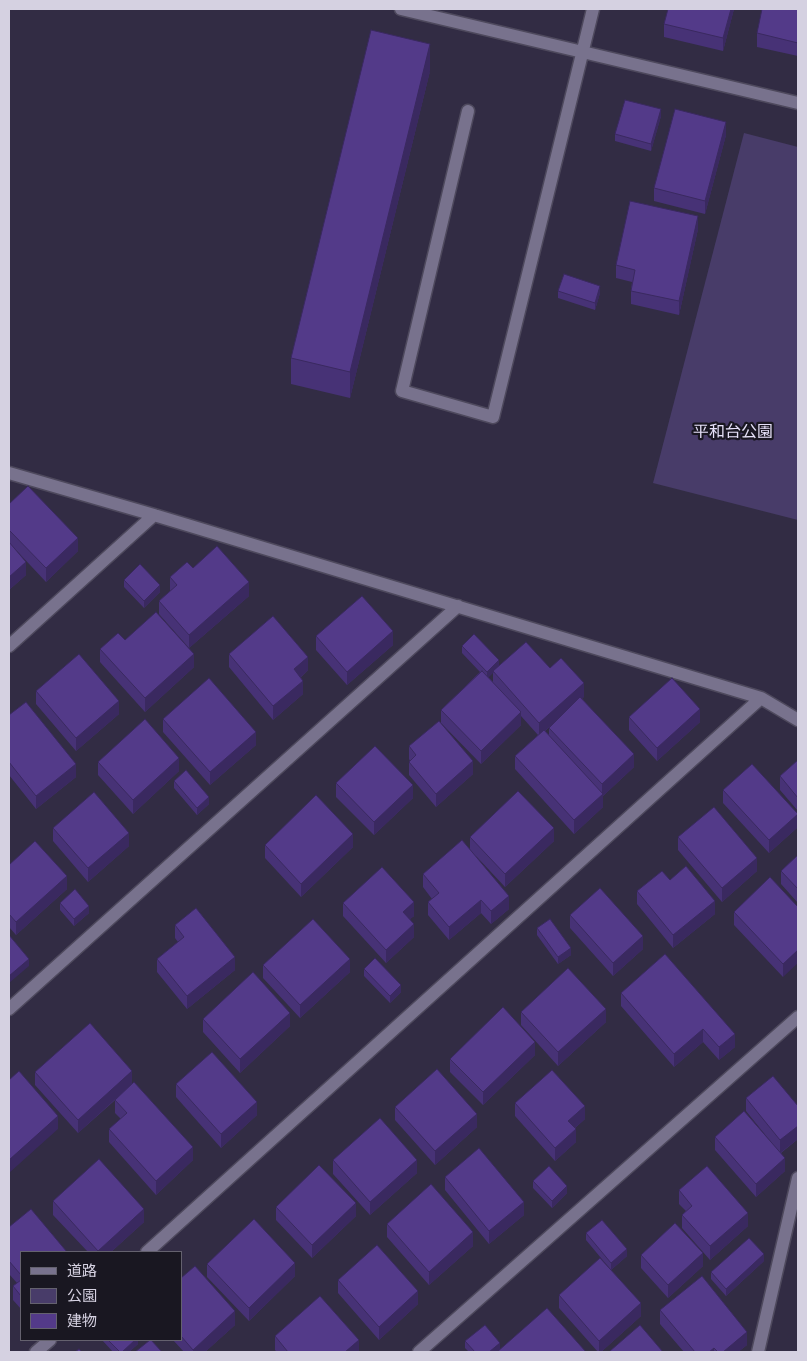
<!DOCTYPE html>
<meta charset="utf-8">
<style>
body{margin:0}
#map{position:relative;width:807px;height:1361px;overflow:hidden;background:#322c44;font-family:Overpass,"Noto Sans JP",sans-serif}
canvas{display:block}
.frame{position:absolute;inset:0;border:10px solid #d5d1e1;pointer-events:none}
.legend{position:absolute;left:20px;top:1251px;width:162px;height:90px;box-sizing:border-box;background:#191721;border:1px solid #64616e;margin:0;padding:6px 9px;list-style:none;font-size:15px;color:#d5d1e1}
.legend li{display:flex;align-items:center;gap:10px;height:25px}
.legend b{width:25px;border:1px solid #64616e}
</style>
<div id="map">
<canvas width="807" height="1361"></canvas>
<div class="frame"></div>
<ul class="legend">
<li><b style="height:6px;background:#78728d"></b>道路</li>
<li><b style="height:14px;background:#483c69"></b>公園</li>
<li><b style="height:14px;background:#533a89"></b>建物</li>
</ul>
</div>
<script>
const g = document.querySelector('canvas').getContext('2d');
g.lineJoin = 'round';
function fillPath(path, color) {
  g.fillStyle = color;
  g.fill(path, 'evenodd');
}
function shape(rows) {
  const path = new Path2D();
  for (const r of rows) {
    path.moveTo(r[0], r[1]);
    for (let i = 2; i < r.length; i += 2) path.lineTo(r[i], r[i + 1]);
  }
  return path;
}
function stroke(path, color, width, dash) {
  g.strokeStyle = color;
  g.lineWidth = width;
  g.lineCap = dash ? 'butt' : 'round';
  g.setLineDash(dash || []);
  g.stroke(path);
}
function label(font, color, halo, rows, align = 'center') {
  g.font = font + ' Overpass,"Noto Sans JP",sans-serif';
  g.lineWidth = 4.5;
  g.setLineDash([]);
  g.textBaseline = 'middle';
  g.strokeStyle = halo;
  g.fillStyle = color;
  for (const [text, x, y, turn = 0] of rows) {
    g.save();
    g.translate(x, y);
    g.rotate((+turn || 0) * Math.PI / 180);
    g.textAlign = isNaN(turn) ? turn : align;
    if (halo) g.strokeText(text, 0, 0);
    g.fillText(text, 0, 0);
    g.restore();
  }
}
const green = shape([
 [744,133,798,147,798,520,653,483]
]);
const minor = shape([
 [401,9,798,103],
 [468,111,402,391,493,417,593,9],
 [9,473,154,515,761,698,798,720],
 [9,646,154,515],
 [9,1009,458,606],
 [147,1252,761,698],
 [36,1352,50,1340],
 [419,1352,798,1017],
 [758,1352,798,1178]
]);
const wall = shape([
 [734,9,723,51,664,37,664,24],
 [798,9,798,56,757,47,757,33],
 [430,71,350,398,291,384,291,358],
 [661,116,651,151,615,141,615,134],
 [726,135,705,214,654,201,654,188],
 [698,229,679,315,631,304,631,291,632,282,616,278,616,265],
 [558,291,600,293,595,310,558,298],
 [9,504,78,551,46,582,16,550,26,575,9,590],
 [193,568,249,596,189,648,159,614,159,601,170,591,170,577],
 [124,580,160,592,144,608,124,587],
 [316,636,393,645,347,685,316,650],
 [462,646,499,666,550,668,584,697,582,698,634,767,603,796,603,807,574,834,515,769,515,756,538,735,521,716,521,725,481,764,441,723,441,710,480,672,462,653],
 [493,672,493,682,488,677],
 [551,726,549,728,549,735,545,731],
 [100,649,194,667,145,712,100,662],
 [229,654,308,670,301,677,303,694,273,720,229,667],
 [36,691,119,714,76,751,36,704],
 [9,715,76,777,36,809,9,775],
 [629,717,700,722,657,761,629,730],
 [163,719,256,745,210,785,163,732],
 [409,746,473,774,436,807,409,775,409,762,410,761,409,759],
 [798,760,798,811,780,790,780,776],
 [98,762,179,771,133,814,98,775],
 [174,781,209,804,197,815,174,788],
 [336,783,413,798,374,835,336,797],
 [723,790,798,814,798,827,769,853,723,803],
 [53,828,129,846,88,882,53,841],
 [470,837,554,841,505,887,476,856,509,909,491,924,481,913,449,940,428,915,428,902,432,899,423,887,423,874,470,850],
 [678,837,757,871,722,902,678,850],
 [265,845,353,847,301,897,265,858],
 [798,855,798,903,781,884,781,871],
 [9,865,67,889,16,935,9,927],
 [670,880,715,914,673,948,637,904,637,891],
 [60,903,89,913,74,926,60,910],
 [343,903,414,916,410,919,414,937,386,963,343,916],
 [798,907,783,977,734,925,734,912],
 [570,915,643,949,613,976,570,928],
 [175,925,235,970,187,1009,157,972,157,959,178,942,175,938],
 [537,928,571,955,558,964,537,935],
 [665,954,735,1047,719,1060,703,1042,674,1067,621,1006,621,993],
 [263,965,350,972,300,1018,263,978],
 [364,969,401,992,390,1003,364,976],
 [521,1012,606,1022,558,1066,521,1025],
 [203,1019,290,1026,240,1073,203,1032],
 [535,1055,483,1105,450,1072,450,1059],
 [35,1072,132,1084,193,1160,156,1195,109,1142,109,1129,121,1119,115,1113,115,1100,122,1094,78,1133,35,1085],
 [176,1084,257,1115,221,1148,176,1097],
 [746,1098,798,1106,798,1139,781,1153,785,1171,756,1197,715,1150,715,1137,771,1142,746,1111],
 [515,1103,585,1119,575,1128,576,1142,555,1161,515,1116],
 [395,1107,477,1127,435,1165,395,1120],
 [333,1160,417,1173,370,1215,333,1174],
 [445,1177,524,1215,489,1244,445,1190],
 [533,1181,567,1193,552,1208,533,1188],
 [679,1190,748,1226,710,1260,682,1228,682,1215,686,1211,679,1204],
 [53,1201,144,1222,111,1252,88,1252,53,1215],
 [276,1207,356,1216,312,1258,276,1220],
 [387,1224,473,1246,429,1285,387,1237],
 [9,1227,21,1252,21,1309,13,1300,13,1286,17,1283,9,1274],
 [586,1233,627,1256,611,1270,586,1240],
 [641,1255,703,1266,668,1298,641,1268],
 [764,1261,726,1296,711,1279,711,1272],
 [207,1264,295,1276,249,1321,207,1277],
 [181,1278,235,1325,205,1352,184,1352,173,1340,181,1340],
 [338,1280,418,1304,379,1340,338,1293],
 [559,1295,641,1316,601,1352,598,1352,559,1308],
 [660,1310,747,1345,738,1352,684,1352,660,1324],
 [275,1336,359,1352,277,1352,275,1350],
 [102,1340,138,1340,138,1344,129,1352,113,1352],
 [465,1341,500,1349,497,1352,469,1352,465,1348]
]);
const shadedWall = shape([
 [731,9,734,9,723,51,723,38],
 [430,44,430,71,350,398,350,372],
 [661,109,661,116,651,151,651,144],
 [726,122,726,135,705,214,705,201],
 [698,216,698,229,679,315,679,301],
 [600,286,600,293,595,310,595,303],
 [78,538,78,551,46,582,46,568],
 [26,562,26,575,9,590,9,577],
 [249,582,249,596,189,648,189,635],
 [160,585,160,592,144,608,144,601],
 [393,631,393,645,347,685,347,672],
 [194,654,194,667,145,712,145,698],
 [308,657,308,670,294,683,294,669],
 [499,660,499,667,487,679,487,672],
 [303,681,303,694,273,720,273,706],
 [584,683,584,697,539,736,539,723],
 [119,701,119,714,76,751,76,738],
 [700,709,700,722,657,761,657,748],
 [521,712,521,725,481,764,481,751],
 [256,732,256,745,210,785,210,772],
 [634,754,634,767,603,796,603,807,574,834,574,820,602,794,602,784],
 [179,758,179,771,133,814,133,800],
 [473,761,473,774,436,807,436,794],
 [76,764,76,777,36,809,36,796],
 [413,785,413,798,374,835,374,822],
 [209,797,209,804,197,815,197,808],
 [798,814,798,827,769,853,769,840],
 [554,828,554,841,505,887,505,874],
 [129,833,129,846,88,882,88,868],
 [353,834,353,847,301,897,301,884],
 [757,858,757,871,722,902,722,888],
 [67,876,67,889,16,935,16,922],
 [509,896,509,909,491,924,491,911],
 [481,900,481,913,449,940,449,927],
 [715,901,715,914,673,948,673,935],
 [414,902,414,916,403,925,403,912],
 [89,906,89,913,74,926,74,919],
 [414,924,414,937,386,963,386,950],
 [643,936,643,949,613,976,613,963],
 [571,948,571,955,558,964,558,957],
 [798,950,798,963,783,977,783,964],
 [235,957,235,970,187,1009,187,996],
 [29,959,29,966,9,983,9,976],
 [350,959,350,972,300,1018,300,1005],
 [401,985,401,992,390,1003,390,996],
 [606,1009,606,1022,558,1066,558,1052],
 [290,1013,290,1026,240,1073,240,1059],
 [703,1029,703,1042,674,1067,674,1054],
 [735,1034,735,1047,719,1060,719,1047],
 [535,1042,535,1055,483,1105,483,1092],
 [132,1071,132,1084,78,1133,78,1120],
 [257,1102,257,1115,221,1148,221,1134],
 [585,1106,585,1119,568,1134,568,1121],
 [477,1114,477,1127,435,1165,435,1151],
 [58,1116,58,1129,9,1173,9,1160],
 [798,1126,798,1139,780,1153,780,1140],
 [576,1129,576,1142,555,1161,555,1148],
 [193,1147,193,1160,156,1195,156,1181],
 [785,1158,785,1171,756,1197,756,1184],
 [417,1160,417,1173,370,1215,370,1202],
 [567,1186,567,1193,552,1208,552,1201],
 [524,1202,524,1215,489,1244,489,1231],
 [356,1203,356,1216,312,1258,312,1245],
 [144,1209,144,1222,111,1252,98,1252,98,1251],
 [748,1213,748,1226,710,1260,710,1246],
 [473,1232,473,1246,429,1285,429,1272],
 [627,1249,627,1256,611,1270,611,1263],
 [703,1253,703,1266,668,1298,668,1285],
 [764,1254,764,1261,726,1296,726,1289],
 [295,1263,295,1276,249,1321,249,1308],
 [418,1291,418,1304,379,1340,379,1327],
 [641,1303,641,1316,601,1352,599,1352,599,1341],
 [235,1311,235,1325,205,1352,193,1352,193,1350],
 [747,1332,747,1345,738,1352,723,1352],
 [135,1340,138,1340,138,1344,129,1352,122,1352],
 [359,1340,359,1352,345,1352],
 [500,1343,500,1349,497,1352,489,1352],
 [714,1348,714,1352,709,1352]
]);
const building = shape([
 [668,9,731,9,723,38,664,24,668,9],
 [762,9,798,9,798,43,757,33,762,9],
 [371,30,430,44,350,372,291,358,371,30],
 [625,100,661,109,651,144,615,134,625,100],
 [675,109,726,122,705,201,654,188,675,109],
 [630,201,698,216,679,301,631,291,635,270,616,265,630,201],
 [564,274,600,286,595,303,558,291,564,274],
 [28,486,78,538,46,568,9,530,9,504,28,486],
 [9,542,26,562,9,577,9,542],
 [217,546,249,582,189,635,159,601,177,585,170,577,187,562,193,568,217,546],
 [140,564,160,585,144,601,124,580,140,564],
 [362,596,393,631,347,672,316,636,362,596],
 [156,612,194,654,145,698,100,649,118,633,125,640,156,612],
 [273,616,308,657,294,669,303,681,273,706,229,654,273,616],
 [474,634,499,660,487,672,462,646,474,634],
 [526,642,550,668,561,658,584,683,539,723,493,671,526,642],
 [79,654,119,701,76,738,36,691,79,654],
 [482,671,521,712,481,751,441,710,482,671],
 [209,678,256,732,210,772,163,719,209,678],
 [672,678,700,709,657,748,629,717,672,678],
 [580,697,634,754,602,784,549,728,580,697],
 [26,702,76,764,36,796,9,762,9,715,26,702],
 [145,719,179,758,133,800,98,762,145,719],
 [439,721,473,761,436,794,409,762,416,755,409,746,439,721],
 [544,730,603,794,574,820,515,756,544,730],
 [375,746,413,785,374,822,336,783,375,746],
 [798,760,798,798,780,776,798,760],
 [752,764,798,814,769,840,723,790,752,764],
 [186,770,209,797,197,808,174,781,186,770],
 [518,791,554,828,505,874,470,837,518,791],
 [94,792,129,833,88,868,53,828,94,792],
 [316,795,353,834,301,884,265,845,316,795],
 [714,807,757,858,722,888,678,837,714,807],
 [462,840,509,896,491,911,481,900,449,927,428,902,439,893,423,874,462,840],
 [35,841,67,876,16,922,9,914,9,865,35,841],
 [798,855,798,889,781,871,798,855],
 [686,866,715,901,673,935,637,891,662,871,670,880,686,866],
 [382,867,414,902,403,912,414,924,386,950,343,903,382,867],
 [770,877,798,907,798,950,783,964,734,912,770,877],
 [600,888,643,936,613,963,570,915,600,888],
 [75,889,89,906,74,919,60,903,75,889],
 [196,908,235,957,187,996,157,959,184,937,175,925,196,908],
 [313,919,350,959,300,1005,263,965,313,919],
 [550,919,571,948,558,957,537,928,550,919],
 [9,935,29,959,9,976,9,935],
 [665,954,735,1034,719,1047,703,1029,674,1054,621,993,665,954],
 [375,958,401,985,390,996,364,969,375,958],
 [568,968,606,1009,558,1052,521,1012,568,968],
 [253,972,290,1013,240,1059,203,1019,253,972],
 [503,1007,535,1042,483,1092,450,1059,503,1007],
 [90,1023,132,1071,78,1120,35,1072,90,1023],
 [212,1052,257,1102,221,1134,176,1084,212,1052],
 [437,1069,477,1114,435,1151,395,1107,437,1069],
 [552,1070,585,1106,568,1121,576,1129,555,1148,515,1103,552,1070],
 [19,1071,58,1116,9,1160,9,1080,19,1071],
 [773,1076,798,1106,798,1126,780,1140,746,1098,773,1076],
 [134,1082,193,1147,156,1181,109,1129,127,1113,115,1100,134,1082],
 [744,1111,785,1158,756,1184,715,1137,744,1111],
 [380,1118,417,1160,370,1202,333,1160,380,1118],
 [479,1148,524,1202,489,1231,445,1177,479,1148],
 [99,1159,144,1209,98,1251,53,1201,99,1159],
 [319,1165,356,1203,312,1245,276,1207,319,1165],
 [549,1166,567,1186,552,1201,533,1181,549,1166],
 [707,1166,748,1213,710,1246,682,1215,692,1206,679,1190,707,1166],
 [431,1184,473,1232,429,1272,387,1224,431,1184],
 [31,1209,67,1252,21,1252,21,1275,9,1261,9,1227,31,1209],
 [254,1219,295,1263,249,1308,207,1264,254,1219],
 [602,1220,627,1249,611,1263,586,1233,602,1220],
 [675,1223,703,1253,668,1285,641,1255,675,1223],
 [749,1238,764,1254,726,1289,711,1272,749,1238],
 [377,1245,418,1291,379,1327,338,1280,377,1245],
 [600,1258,641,1303,599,1341,559,1295,600,1258],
 [195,1266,235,1311,193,1350,181,1336,181,1278,195,1266],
 [702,1276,747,1332,723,1352,718,1352,714,1348,709,1352,695,1352,660,1310,702,1276],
 [21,1280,21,1296,13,1286,21,1280],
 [320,1296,359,1340,345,1352,288,1352,275,1336,320,1296],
 [547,1308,586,1352,497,1352,547,1308],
 [485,1325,500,1343,489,1352,475,1352,465,1341,485,1325],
 [640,1325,663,1352,612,1352,610,1351,640,1325],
 [108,1340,135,1340,122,1352,120,1352,108,1340],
 [150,1340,151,1340,162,1352,135,1352,150,1340],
 [79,1349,82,1352,75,1352,79,1349]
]);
const parkNames = [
 ["平和台公園",733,434]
];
fillPath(green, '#483c69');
stroke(minor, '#4e495d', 15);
stroke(minor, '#78728d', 12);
fillPath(wall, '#473276');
fillPath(shadedWall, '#3a2960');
fillPath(building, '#533a89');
stroke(building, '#3a2960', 1);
label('16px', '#e5e0f7', '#191721', parkNames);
</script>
